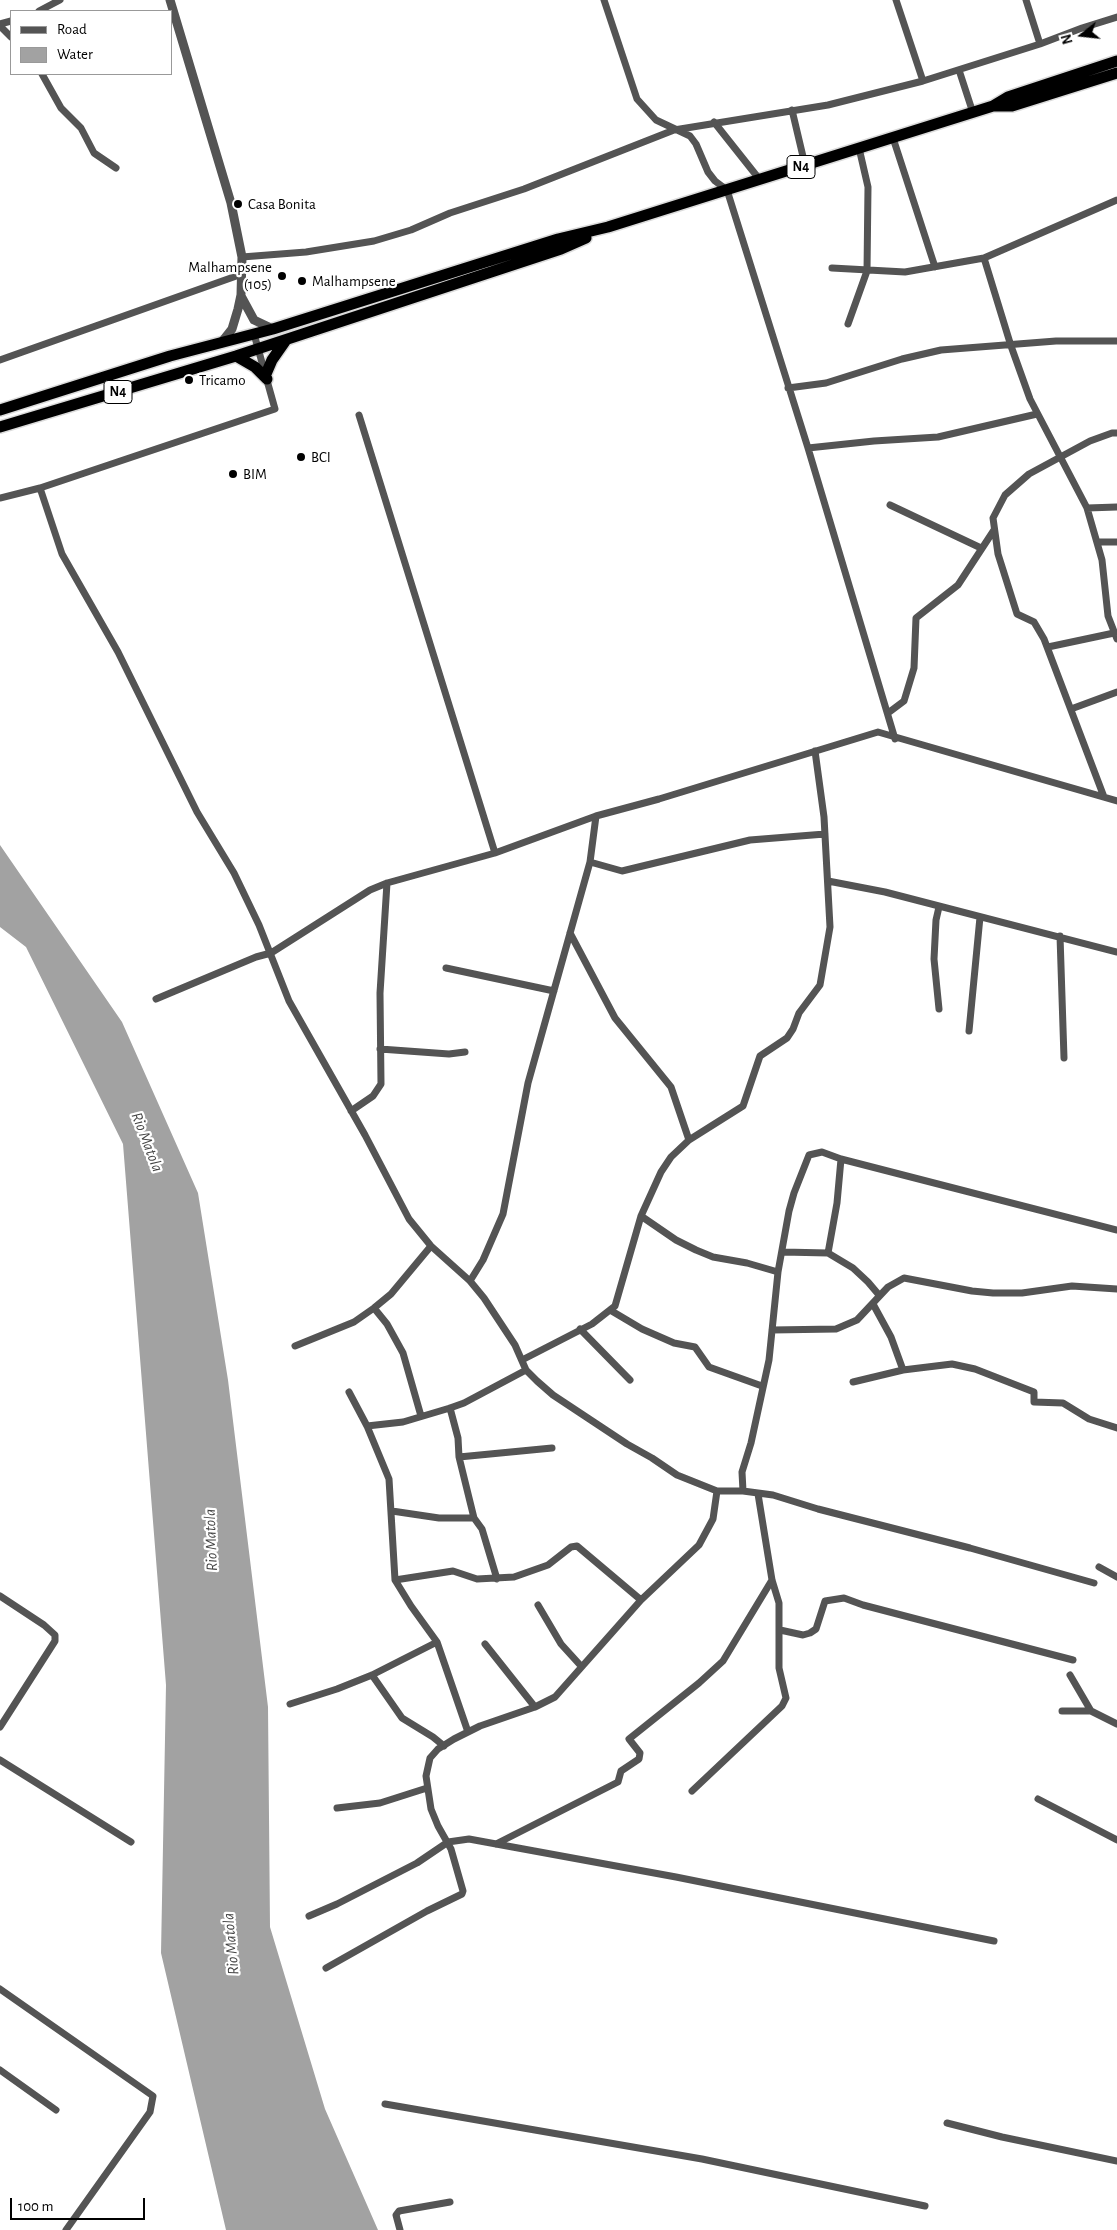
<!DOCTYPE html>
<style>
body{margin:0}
#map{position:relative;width:1117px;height:2230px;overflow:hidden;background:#fff;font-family:"Alegreya Sans",sans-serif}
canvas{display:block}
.legend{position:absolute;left:10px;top:10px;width:162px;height:65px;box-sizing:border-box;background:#fff;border:1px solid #999;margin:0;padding:6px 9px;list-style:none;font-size:15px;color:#000}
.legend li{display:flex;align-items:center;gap:10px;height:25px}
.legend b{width:25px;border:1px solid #999}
.north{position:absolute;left:1057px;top:10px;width:50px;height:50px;-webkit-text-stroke:4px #fff;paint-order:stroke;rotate:254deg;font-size:14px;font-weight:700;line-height:20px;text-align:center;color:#000}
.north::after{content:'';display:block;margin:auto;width:18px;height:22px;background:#000;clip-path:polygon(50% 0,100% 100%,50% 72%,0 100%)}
.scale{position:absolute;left:10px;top:2198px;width:135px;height:22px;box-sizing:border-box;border:2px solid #000;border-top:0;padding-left:6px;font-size:15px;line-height:18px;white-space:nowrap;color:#000;-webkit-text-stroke:4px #fff;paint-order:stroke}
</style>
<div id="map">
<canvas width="1117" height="2230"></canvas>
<ul class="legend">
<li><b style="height:6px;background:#545454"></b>Road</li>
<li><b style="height:14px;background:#a2a2a2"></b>Water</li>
</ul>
<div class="north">N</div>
<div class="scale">100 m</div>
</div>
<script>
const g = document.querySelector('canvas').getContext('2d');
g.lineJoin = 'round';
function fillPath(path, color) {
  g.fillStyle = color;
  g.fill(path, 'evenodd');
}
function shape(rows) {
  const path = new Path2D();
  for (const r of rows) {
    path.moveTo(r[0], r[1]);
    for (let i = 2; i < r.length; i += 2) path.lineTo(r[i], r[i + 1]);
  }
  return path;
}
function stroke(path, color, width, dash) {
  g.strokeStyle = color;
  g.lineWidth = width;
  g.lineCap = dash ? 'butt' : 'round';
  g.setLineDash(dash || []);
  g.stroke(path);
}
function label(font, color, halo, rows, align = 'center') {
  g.font = font + ' "Alegreya Sans",sans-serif';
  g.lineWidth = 4.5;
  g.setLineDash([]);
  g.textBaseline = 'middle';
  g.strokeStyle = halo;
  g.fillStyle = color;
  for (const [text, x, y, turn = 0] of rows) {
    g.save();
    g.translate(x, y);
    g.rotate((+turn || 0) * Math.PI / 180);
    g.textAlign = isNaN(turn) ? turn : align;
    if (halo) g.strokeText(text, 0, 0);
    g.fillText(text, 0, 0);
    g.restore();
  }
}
const water = shape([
 [0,845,122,1022,198,1193,228,1380,268,1707,270,1927,325,2109,378,2230,226,2230,161,1953,166,1685,123,1144,26,947,0,927]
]);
const minor = shape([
 [604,0,637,99,656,120,690,136,696,144,708,172,715,181,727,190,808,448,895,739],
 [896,0,923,81],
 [1026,0,1040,44],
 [39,11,60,0],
 [0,24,11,21],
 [0,26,11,37],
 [959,70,973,113],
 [42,74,61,108,81,128,94,153,116,168],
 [792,110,805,165],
 [714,122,760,180],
 [893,138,935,267],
 [242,257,306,252,374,241,411,230,450,213,524,189,674,130,828,105,923,81,1040,44,1082,28,1117,17],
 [984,258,1011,346,1030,399,1087,508,1102,560,1108,616,1117,639],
 [832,268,905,272,984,258,1117,200],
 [848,324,867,271,868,187,859,148],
 [0,360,242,274],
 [788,388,826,383,902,359,941,350,1056,341,1117,341],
 [359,415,495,853],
 [808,448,874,441,938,437,1037,414],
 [40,488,275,409,254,334],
 [0,498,40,488,62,554,118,652,197,812,234,873,259,925,289,1001,365,1135,409,1219,431,1246,470,1281,484,1298,515,1345,526,1370,537,1381,553,1395,627,1444,652,1458,677,1475,717,1491,743,1491,773,1495,818,1509,970,1548,1094,1583],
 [890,505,981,548],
 [1087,508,1117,507],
 [1097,542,1117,542],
 [1048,647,1114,633],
 [1071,709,1117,692],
 [888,713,904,701,914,668,916,618,958,585,994,530],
 [1104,797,1044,639,1034,622,1017,614,998,554,993,518,1005,495,1029,474,1090,441,1112,433,1117,433],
 [590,862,622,871,750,840,825,834],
 [828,881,885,892,1117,952],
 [570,933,615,1018,671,1087,689,1140],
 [1060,936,1064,1058],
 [446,968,554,991],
 [156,999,256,957,271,953,370,890,387,883,495,853,596,816,659,799,878,732,1117,801],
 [939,1009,934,959,936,920,939,907],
 [969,1031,980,917],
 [380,1049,449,1054,465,1052],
 [351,1111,373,1096,381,1084,380,993,387,883],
 [641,1216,676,1240,696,1250,713,1257,747,1263,778,1272],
 [783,1252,828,1253,853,1268,868,1282,879,1295],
 [828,1253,837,1203,841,1159],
 [470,1281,483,1260,503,1214,528,1083,590,862,596,816],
 [374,1308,387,1324,403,1353,421,1416],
 [610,1310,642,1329,674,1343,695,1347,709,1367,762,1386],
 [580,1329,630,1380],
 [772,1330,836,1329,857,1320,888,1287,904,1278,972,1291,993,1293,1022,1293,1072,1286,1117,1289],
 [295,1346,354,1322,374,1308,391,1294,431,1246],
 [522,1360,592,1324,615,1306,641,1216,661,1172,671,1157,689,1140,743,1106,760,1056,787,1038,793,1029,799,1013,820,985,830,927,824,817,815,751],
 [903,1370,952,1364,975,1369,1034,1392,1034,1402,1063,1403,1089,1419,1117,1428],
 [853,1382,903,1370,891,1337,873,1304],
 [349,1392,367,1426,389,1479,395,1580,411,1606,437,1642,468,1732],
 [450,1408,458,1438,459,1457,474,1518,482,1529,497,1579],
 [367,1426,403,1422,450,1408,464,1403,526,1370],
 [459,1457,552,1448],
 [743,1491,742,1472,751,1443,769,1360,778,1272,789,1211,794,1193,809,1155,822,1152,841,1159,1117,1230],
 [392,1511,439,1518,474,1518],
 [1099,1567,1117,1577],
 [395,1580,453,1571,477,1579,514,1577,548,1565,571,1547,577,1546,641,1600],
 [0,1596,44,1625,55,1635,55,1641,0,1727],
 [538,1605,561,1644,581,1666],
 [780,1630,803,1635,810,1633,816,1629,825,1601,844,1598,863,1605,1073,1660],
 [485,1644,535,1707],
 [372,1675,402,1718,433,1737,444,1746],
 [1070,1675,1091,1711],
 [290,1704,337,1689,372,1675,437,1642],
 [1062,1711,1091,1711,1117,1724],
 [0,1760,131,1842],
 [692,1791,782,1706,786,1698,779,1668,779,1603,772,1580,758,1494],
 [1038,1799,1117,1840],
 [337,1808,380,1803,427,1788],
 [496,1844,618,1782,621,1771,639,1759,640,1753,629,1739,699,1683,723,1661,772,1580],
 [309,1916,337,1904,417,1863,448,1842,469,1839,676,1877,994,1941],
 [326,1968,427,1911,462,1894,463,1891,451,1849,438,1826,431,1809,426,1776,430,1758,438,1749,454,1739,480,1726,535,1707,555,1697,641,1600,699,1545,713,1519,717,1491],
 [0,1989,153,2096,150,2112,66,2230],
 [0,2070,56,2110],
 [385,2104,702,2159,925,2206],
 [947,2123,1002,2137,1117,2161],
 [400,2230,396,2215,399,2211,450,2202]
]);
const tertiary = shape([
 [170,0,231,203,242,257,241,295,238,309,232,329,221,343],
 [241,296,254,320,273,329]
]);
const trunk = shape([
 [993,106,1012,106,1117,73],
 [236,356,255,367,267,379],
 [266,374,272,360,286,340],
 [0,410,170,356,273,329,558,239,608,227,993,106,1008,97,1117,61],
 [0,427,236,356,561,249,586,238]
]);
const markers = [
 [238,204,5,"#000"],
 [282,276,5,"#000"],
 [302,281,5,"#000"],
 [189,380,5,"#000"],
 [301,457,5,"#000"],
 [233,474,5,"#000"]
];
const shields = [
 [801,167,28],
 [118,392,28]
];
const shieldNames = [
 ["N4",801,167],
 ["N4",118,392]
];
const poiNames = [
 ["Casa Bonita",248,204],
 ["Malhampsene",272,267,"right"],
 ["(105)",272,284,"right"],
 ["Malhampsene",312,281],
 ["Tricamo",199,380],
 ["BCI",311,457],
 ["BIM",243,474]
];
const waterNames = [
 ["Rio Matola",147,1142,69],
 ["Rio Matola",211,1540,-92],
 ["Rio Matola",231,1944,-95]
];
fillPath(water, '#a2a2a2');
stroke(trunk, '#dbdbdb', 14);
stroke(minor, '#545454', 7);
stroke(tertiary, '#545454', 9);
stroke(trunk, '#000', 11);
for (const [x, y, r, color] of markers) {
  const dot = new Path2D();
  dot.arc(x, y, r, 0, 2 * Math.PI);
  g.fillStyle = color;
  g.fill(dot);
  stroke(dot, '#fff', 2);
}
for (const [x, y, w] of shields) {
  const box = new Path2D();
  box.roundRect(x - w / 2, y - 11.5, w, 23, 4);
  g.fillStyle = '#fff';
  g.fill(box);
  stroke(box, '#000', 1);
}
label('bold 14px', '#000', null, shieldNames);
label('15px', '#000', '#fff', poiNames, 'left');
label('italic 16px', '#434343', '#fff', waterNames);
</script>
